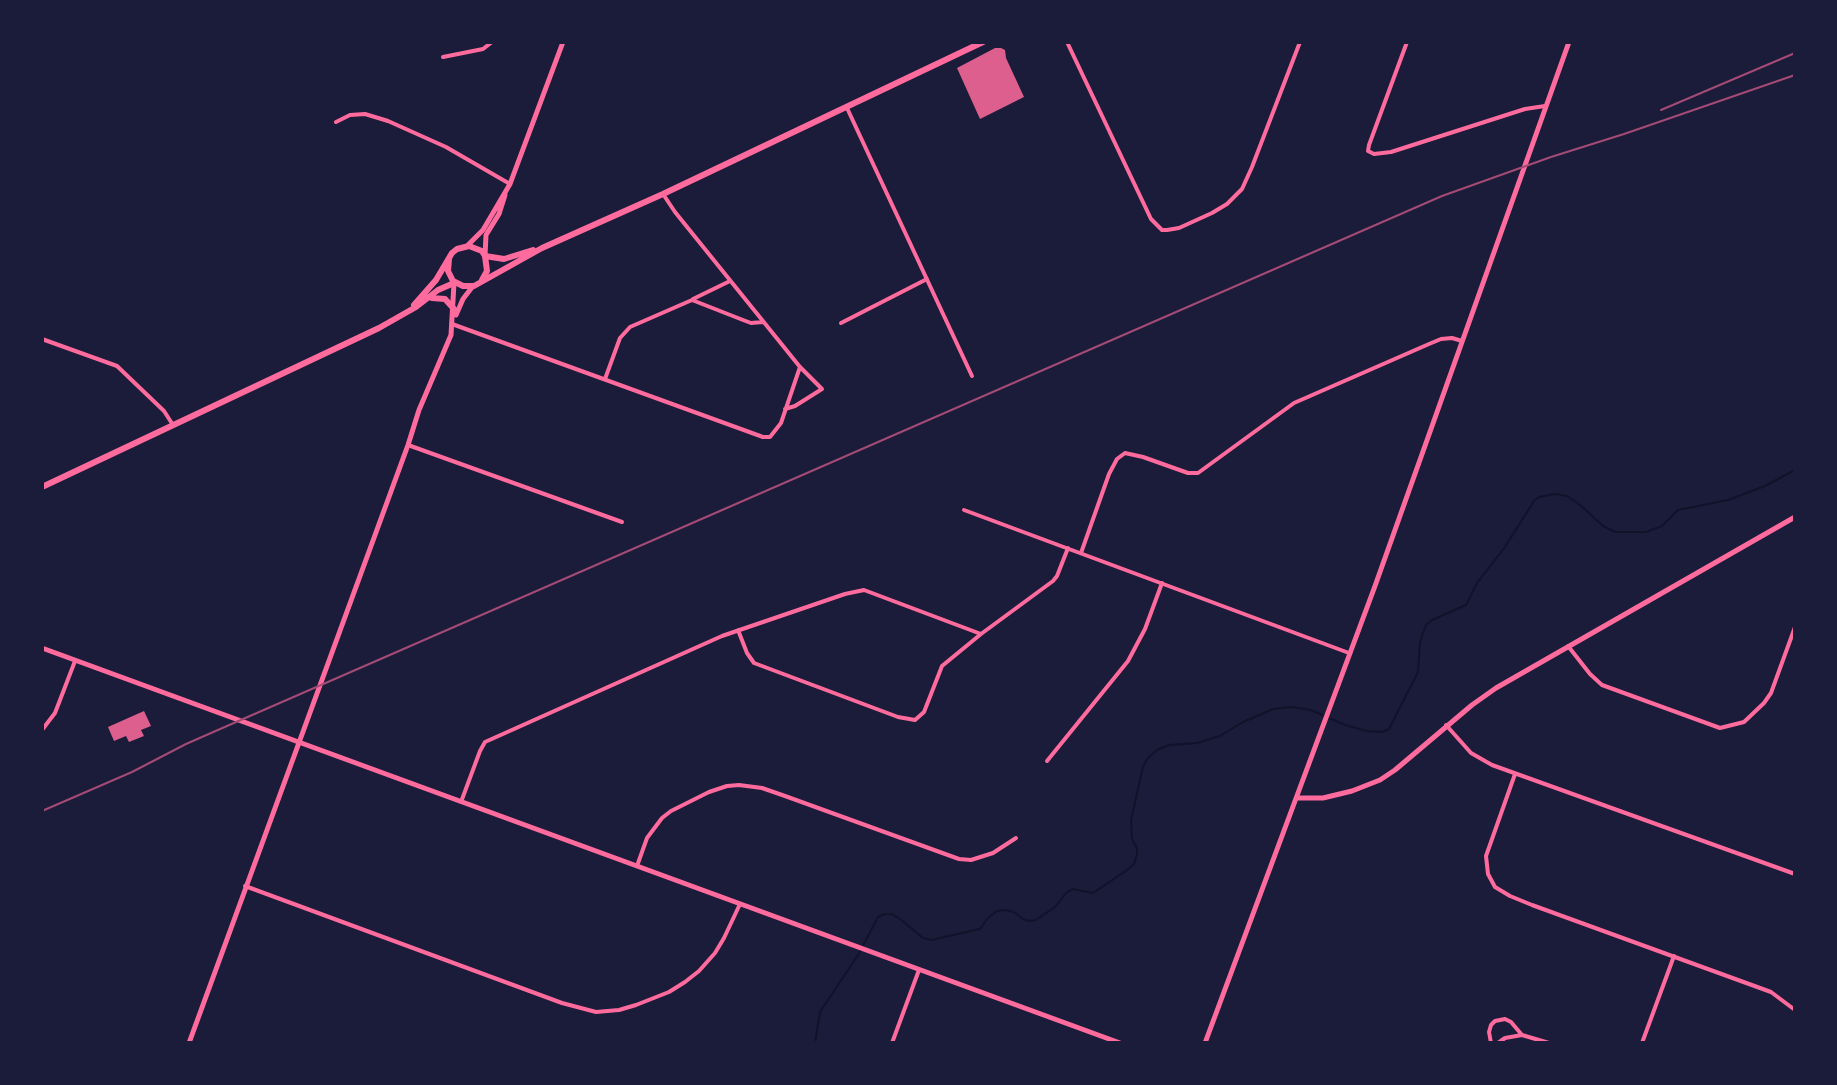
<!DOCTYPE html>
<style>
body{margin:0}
#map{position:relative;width:1837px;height:1085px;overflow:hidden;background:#1b1b3a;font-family:"Source Sans 3",sans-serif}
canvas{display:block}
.frame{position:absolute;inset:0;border:44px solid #1b1b3a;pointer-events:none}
</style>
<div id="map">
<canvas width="1837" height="1085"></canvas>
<div class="frame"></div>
</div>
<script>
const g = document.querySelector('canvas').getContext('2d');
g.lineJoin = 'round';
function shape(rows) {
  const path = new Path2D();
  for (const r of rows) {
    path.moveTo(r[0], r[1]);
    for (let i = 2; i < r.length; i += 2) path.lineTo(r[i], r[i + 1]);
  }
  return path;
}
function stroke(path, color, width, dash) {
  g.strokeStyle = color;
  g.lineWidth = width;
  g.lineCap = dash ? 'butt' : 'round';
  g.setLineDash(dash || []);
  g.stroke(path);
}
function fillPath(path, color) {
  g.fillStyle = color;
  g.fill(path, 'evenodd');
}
const stream = shape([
 [815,1043,820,1012,858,955,878,917,885,914,892,914,900,919,923,938,931,940,980,929,988,918,997,911,1005,910,1014,912,1023,919,1029,921,1036,920,1055,907,1067,892,1073,889,1093,893,1127,870,1134,864,1137,854,1137,848,1132,839,1131,820,1143,767,1147,759,1157,750,1169,745,1197,743,1220,736,1243,722,1273,709,1291,707,1311,710,1345,725,1367,731,1382,732,1389,729,1418,672,1420,642,1426,625,1432,620,1466,605,1477,583,1505,547,1534,501,1539,497,1555,494,1567,496,1579,504,1603,526,1615,532,1646,532,1662,526,1678,510,1728,500,1765,486,1795,470]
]);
const building = shape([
 [995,48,1001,48,1005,50,1006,58,1024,97,980,119,957,68],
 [144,711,151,726,141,730,144,736,129,742,126,736,114,741,108,727]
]);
const minor = shape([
 [1067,42,1151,219,1162,230,1167,230,1179,228,1212,213,1227,204,1242,189,1252,167,1300,42],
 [1407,42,1369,145,1368,151,1374,154,1391,152,1525,109,1545,106],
 [443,57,483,49,492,42],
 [847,108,972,376],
 [336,122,350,115,365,114,388,121,446,147,510,184],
 [663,194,675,212,800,367,822,389,795,406,785,409],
 [693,299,730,281],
 [841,323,927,279],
 [452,324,763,437,770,437,781,423,800,367],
 [42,339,117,366,164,411,173,425],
 [605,379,620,338,630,327,692,300,743,320,751,323,763,322],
 [408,445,622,522],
 [964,510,1349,653],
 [1081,553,1109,474,1117,459,1125,453,1143,457,1188,473,1198,473,1294,403,1429,344,1441,339,1452,338,1462,341],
 [738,630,747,653,754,663,898,717,915,720,924,712,942,666,981,634],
 [1568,646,1590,674,1602,685,1720,728,1744,722,1764,703,1771,693,1795,627],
 [1446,725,1471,753,1492,765,1795,874],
 [42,730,55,713,75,661],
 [1047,761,1128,661,1145,629,1162,583],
 [1515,774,1486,856,1488,874,1495,887,1510,896,1532,905,1760,988,1771,992,1795,1010],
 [461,802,480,751,485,742,722,636,845,594,864,590,981,634,1053,581,1057,576,1068,548],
 [637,866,647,838,662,818,671,811,709,792,727,786,739,785,762,788,785,796,959,859,971,860,993,853,1016,838],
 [245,886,562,1003,596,1012,619,1010,636,1005,669,992,685,982,699,971,715,953,724,938,740,904],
 [892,1043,919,970],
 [1491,1043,1489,1032,1491,1025,1495,1021,1505,1019,1511,1022,1522,1035,1549,1043],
 [1498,1043,1505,1038,1522,1035],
 [1642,1043,1674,956]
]);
const tertiary = shape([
 [468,245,483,230,510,184,563,42],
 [485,256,486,235,499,214,505,195],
 [456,315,463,299,473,286],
 [42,648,1120,1043],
 [1297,798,1323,798,1352,791,1380,780,1395,770,1472,705,1496,688,1795,517],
 [189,1043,408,445,419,410,451,335,454,283],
 [1205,1043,1375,586,1569,42]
]);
const secondary = shape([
 [449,259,448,271,453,281,463,286,474,286,542,248,663,194,983,42],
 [482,280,487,271,485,256],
 [432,298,445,299,454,309],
 [414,305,436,280,452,253,457,249,469,246,482,251,485,256,504,259,533,250],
 [42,487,379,328,416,307,438,290,454,283]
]);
const rail = shape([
 [1661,110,1795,53],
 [42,811,132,772,186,744,227,726,1442,196,1551,157,1624,134,1795,75]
]);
stroke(stream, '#12122b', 2);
fillPath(building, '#dd5f8e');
stroke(minor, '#ff6b9d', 4);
stroke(tertiary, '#ff6b9d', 5);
stroke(secondary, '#ff6b9d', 6);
stroke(rail, '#a44b75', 2);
</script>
